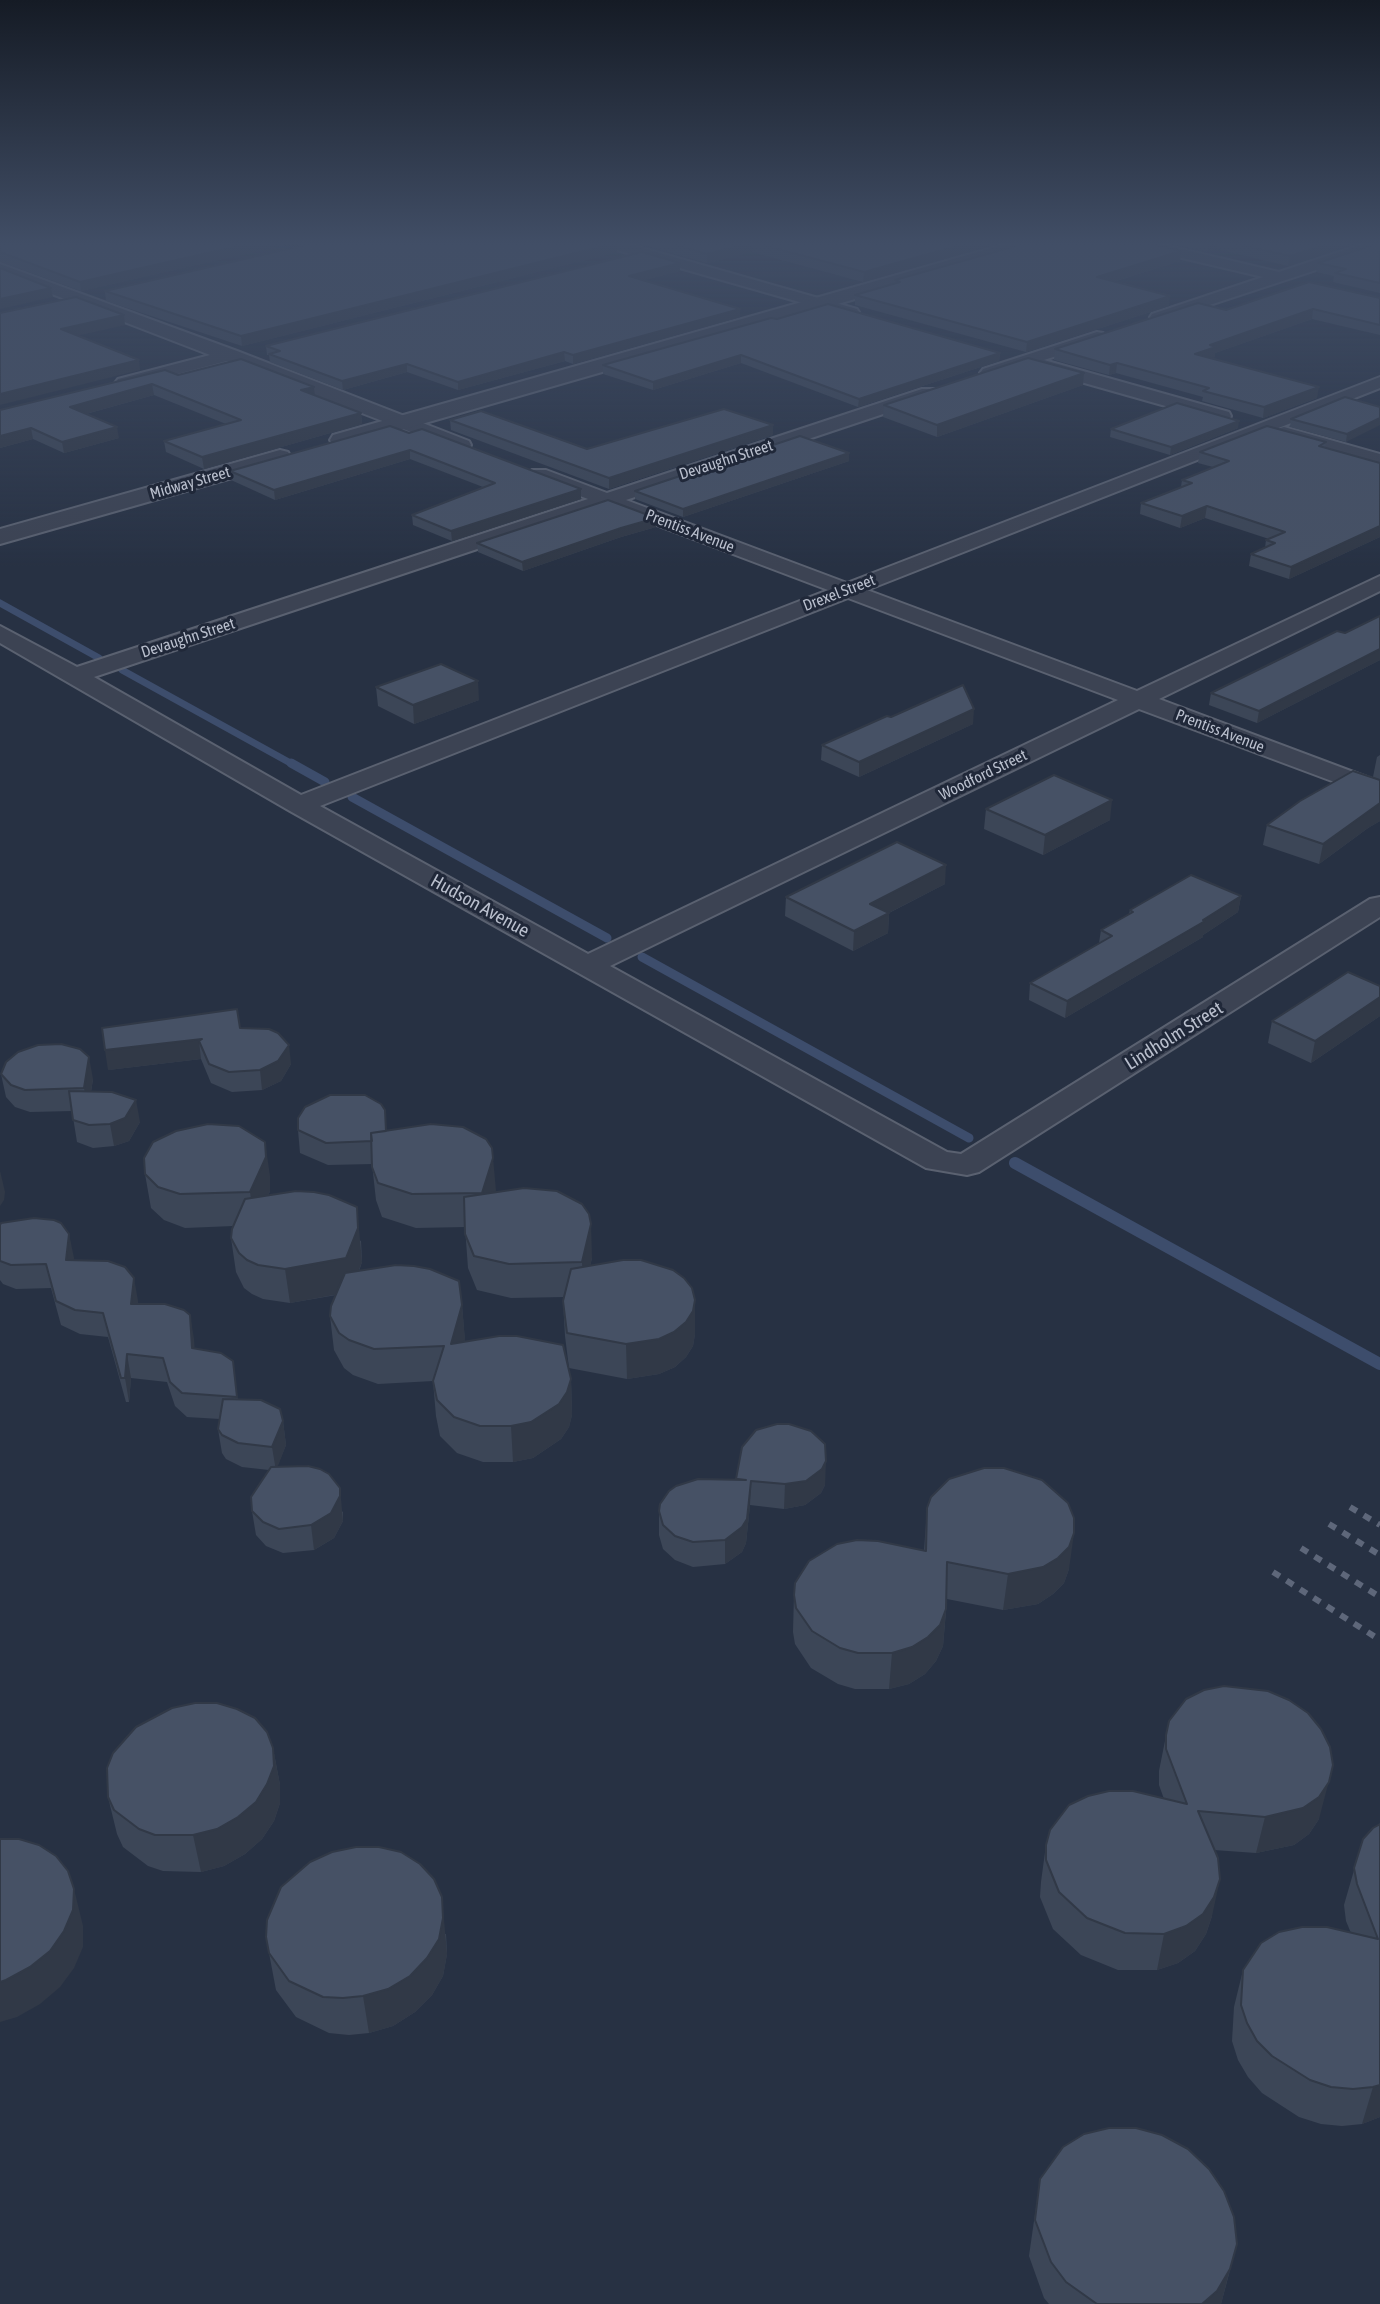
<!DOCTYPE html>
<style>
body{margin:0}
canvas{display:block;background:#273143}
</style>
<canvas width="1380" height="2304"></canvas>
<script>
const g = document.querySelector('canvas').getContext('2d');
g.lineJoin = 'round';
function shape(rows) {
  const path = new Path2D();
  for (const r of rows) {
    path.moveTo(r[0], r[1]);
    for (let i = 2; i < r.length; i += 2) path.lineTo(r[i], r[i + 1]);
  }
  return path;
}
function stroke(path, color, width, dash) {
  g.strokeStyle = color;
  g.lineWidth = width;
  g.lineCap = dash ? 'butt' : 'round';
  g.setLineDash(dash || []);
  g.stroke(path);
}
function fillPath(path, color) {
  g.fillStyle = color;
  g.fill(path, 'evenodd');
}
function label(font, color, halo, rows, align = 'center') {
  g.font = font + ' "Asap Condensed",sans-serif';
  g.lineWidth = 6;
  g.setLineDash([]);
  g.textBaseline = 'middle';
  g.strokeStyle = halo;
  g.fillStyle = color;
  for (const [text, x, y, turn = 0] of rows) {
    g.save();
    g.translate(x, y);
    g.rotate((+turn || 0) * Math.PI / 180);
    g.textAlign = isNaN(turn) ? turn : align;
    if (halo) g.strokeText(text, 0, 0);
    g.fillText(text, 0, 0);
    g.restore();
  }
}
const streamFar2 = shape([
 [0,603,99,658],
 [122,670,294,765]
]);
const streamFar1 = shape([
 [291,763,325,782],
 [352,797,607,938],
 [642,957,969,1138]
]);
const stream = shape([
 [1015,1163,1380,1364]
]);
const minor = shape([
 [604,244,628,244,857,309,859,312,857,315,845,315,606,247,604,244],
 [1133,244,1160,244,1279,272,1363,244,1380,244,1380,249,1158,322,1150,317,1152,314,1263,277,1135,247,1133,244],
 [0,264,237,351,469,441,471,445,469,449,455,449,227,361,124,388,118,387,115,383,118,379,210,355,0,274,0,264],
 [1097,332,1103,333,1105,337,1103,341,1044,360,1229,412,1231,416,1229,420,1215,420,1035,369,1033,364,989,378,980,373,983,369,1097,332],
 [1380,377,1380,388,867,590,1137,691,1380,576,1380,591,1159,699,1380,782,1380,799,1139,709,610,966,947,1152,961,1154,1370,899,1380,897,1380,917,979,1172,967,1175,926,1168,290,811,0,643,0,626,77,667,588,499,532,478,529,474,532,470,546,470,607,493,922,389,934,389,937,393,934,397,626,500,847,583,1380,377],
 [606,506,828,590,301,795,94,677,606,506],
 [848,598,1118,700,588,954,320,806,848,598],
 [1284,427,1380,454,1380,466,1277,437,1275,433,1277,429,1284,427]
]);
const tertiary = shape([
 [1006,244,1034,244,1032,248,349,445,341,447,333,445,330,440,333,435,1006,244],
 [280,450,288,452,291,457,288,462,0,544,0,529,280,450]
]);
const rail = shape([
 [1350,1507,1380,1525],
 [1329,1524,1380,1555],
 [1301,1548,1380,1597],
 [1273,1572,1380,1640]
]);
const wall = shape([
 [0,244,289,244,81,291,1,262,0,262],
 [639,244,996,244,863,282,752,252,707,263],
 [1172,244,1354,244,1288,266,1217,249,1207,252],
 [1380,244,1380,293,1333,282,1334,276,1316,272,1318,263],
 [1181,251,1180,261,1113,282,1169,306,1026,352,855,305,855,295,895,283,895,280],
 [617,252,242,346,106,301,105,291],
 [680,263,680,271,643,280,740,317,573,364,565,361,458,390,407,372,343,390,270,362,269,355,267,355,266,346],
 [1380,298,1380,335,1312,319,1215,353,1215,357,1211,358,1317,398,1263,418,1202,401,1203,397,1116,373,1109,375,1054,360,1055,349,1226,310],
 [777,319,1000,353,999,361,858,407,741,363,653,390,603,374,603,365],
 [1084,373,1083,385,937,437,883,417,884,405],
 [178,375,314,395,361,413,362,424,204,469,166,452,164,441,226,424,154,395,86,414,119,438,64,453,33,439,0,448,0,410],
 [1380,407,1346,442,1290,427,1291,419],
 [450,420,587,449,773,435,609,489,451,430],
 [390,426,581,499,452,541,413,525,412,515,483,487,410,459,275,500,231,480,230,471],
 [1238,428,1170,455,1110,437,1111,429],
 [1326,442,1325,448,1380,463,1380,537,1289,579,1249,566,1251,554,1265,548,1266,540,1269,539,1205,518,1180,528,1140,514,1141,503,1181,487,1182,480,1213,467,1198,463,1200,452],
 [849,453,849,461,683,517,635,499,635,491],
 [656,527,621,537,523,571,478,552,477,543],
 [1380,616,1380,660,1257,723,1209,705,1211,693,1345,633],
 [376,687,479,700,414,724,378,706],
 [891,717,973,724,859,777,821,760,822,745],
 [1380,755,1380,780,1373,777,1377,757],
 [1380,780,1380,821,1368,828,1319,864,1263,845,1267,825],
 [986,809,1110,820,1043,855,984,829],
 [945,884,889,913,888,933,853,951,785,916,786,897],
 [1241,896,1238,912,1203,935,1203,937,1065,1018,1029,1000,1030,983,1099,943,1101,930,1129,914,1130,910],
 [1380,986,1380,1016,1311,1063,1268,1043,1272,1021],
 [240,1028,291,1064,281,1081,262,1090,232,1092,211,1083,201,1059,108,1070],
 [1,1074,93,1079,91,1092,140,1122,129,1141,114,1146,93,1148,77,1142,72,1111,30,1112,15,1107,6,1097],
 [298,1130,387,1131,496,1191,495,1192,592,1258,590,1266,695,1300,695,1334,693,1346,686,1357,675,1367,659,1374,627,1379,569,1368,565,1336,563,1301,564,1297,511,1298,477,1290,468,1268,465,1227,416,1228,382,1217,376,1200,372,1164,328,1165,300,1153],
 [145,1174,270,1176,270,1191,268,1196,361,1241,362,1262,359,1271,462,1305,465,1342,571,1379,572,1415,569,1427,561,1439,533,1458,513,1462,483,1462,457,1453,440,1436,436,1416,433,1381,378,1384,353,1375,344,1368,334,1350,330,1316,336,1295,290,1303,263,1299,252,1294,244,1288,236,1272,231,1238,233,1226,185,1228,164,1220,151,1208],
 [0,1225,69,1234,73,1260,138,1301,138,1304,194,1339,194,1348,221,1353,238,1399,283,1421,286,1445,277,1467,343,1512,343,1521,334,1538,314,1550,283,1553,266,1546,256,1535,252,1511,269,1470,242,1467,226,1459,222,1453,218,1429,220,1419,187,1417,175,1406,167,1382,131,1378,129,1402,126,1402,108,1337,80,1334,61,1325,51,1288,16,1289,3,1284,0,1280],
 [736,1480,825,1485,821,1493,805,1505,784,1509,750,1505,746,1543,742,1552,725,1564,693,1567,675,1560,663,1549,659,1535,659,1511],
 [927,1508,1069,1569,1064,1583,1053,1594,1038,1604,1003,1610,947,1599,943,1646,936,1661,925,1674,909,1684,889,1689,855,1689,838,1684,811,1668,795,1644,793,1632,794,1595,924,1551],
 [1169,1721,1319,1819,1309,1834,1294,1845,1256,1853,1214,1850,1212,1916,1206,1934,1195,1951,1178,1963,1157,1970,1118,1970,1081,1955,1053,1929,1040,1897,1041,1882,1046,1845,1164,1799,1159,1785,1159,1771],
 [273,1748,280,1785,280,1803,274,1821,262,1839,245,1854,224,1866,201,1872,163,1871,148,1866,123,1847,117,1834,108,1797],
 [1380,1824,1380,2117,1362,2124,1342,2126,1321,2124,1299,2117,1262,2093,1248,2077,1238,2060,1232,2041,1234,2007,1243,1970,1351,1933,1346,1921,1344,1905,1363,1839],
 [446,1934,447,1954,443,1976,432,1995,415,2012,393,2026,369,2033,349,2035,329,2033,296,2017,276,1990,266,1937],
 [1040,2179,1237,2244,1221,2304,1049,2304,1044,2298,1029,2256]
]);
const shadedWall = shape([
 [247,244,289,244,81,291,80,282],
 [612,244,617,244,617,252,242,346,241,336],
 [745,244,752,244,752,252,707,263,707,254],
 [964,244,996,244,863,282,864,272],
 [1208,244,1217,244,1217,249,1207,252],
 [1327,244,1354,244,1288,266,1290,256],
 [1181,251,1180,261,1096,287,1097,277],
 [680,263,680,271,629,284,629,276],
 [51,288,53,297,0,309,0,299],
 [1170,296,1169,306,1026,352,1027,342],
 [740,309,740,317,573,364,573,355],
 [1313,309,1312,319,1215,353,1215,357,1194,365,1195,354,1210,345],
 [124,315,125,325,63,339,61,329],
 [564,352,565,361,458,390,458,382],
 [1000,353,999,361,858,407,859,399],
 [741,355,741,363,653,390,653,382],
 [139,360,140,370,0,405,0,394],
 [1117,363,1116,373,1109,375,1110,365],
 [407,364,407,372,343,390,342,381],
 [1084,373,1083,385,937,437,937,425],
 [152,384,154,395,71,418,70,407],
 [314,387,315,397,301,390],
 [1319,387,1317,398,1263,418,1264,407],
 [361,413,362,424,204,469,202,457],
 [1380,418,1380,425,1346,442,1347,434],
 [1239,421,1238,428,1170,455,1171,447],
 [773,425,773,435,609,489,609,478],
 [117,427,119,438,64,453,62,442],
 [31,428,33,439,0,448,0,436],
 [410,450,410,459,275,500,274,490],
 [849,453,849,461,683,517,683,509],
 [581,489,581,499,452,541,451,531],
 [1207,506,1205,518,1180,528,1182,516],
 [656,518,656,527,621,537,523,571,522,562,621,528],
 [1380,526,1380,537,1289,579,1291,567],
 [1380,649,1380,660,1257,723,1259,711],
 [478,681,479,700,414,724,413,705],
 [974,709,973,724,859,777,859,762],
 [1112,800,1110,820,1043,855,1045,835],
 [1380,803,1380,821,1368,828,1319,864,1323,844],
 [946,865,945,884,869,923,870,904],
 [1241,896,1238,912,1203,935,1203,937,1065,1018,1067,1001],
 [889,913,888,933,853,951,854,931],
 [1380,997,1380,1016,1311,1063,1315,1041],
 [202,1039,199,1041,201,1059,108,1070,105,1050],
 [289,1045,291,1064,281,1081,262,1090,260,1070],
 [89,1057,93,1079,88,1110,84,1088],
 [136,1100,140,1122,129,1141,114,1146,110,1124],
 [265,1142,270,1176,270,1191,255,1226,250,1192],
 [493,1158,496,1191,484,1226,482,1193],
 [0,1171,5,1192,4,1200,0,1206],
 [357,1207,362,1262,350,1292,290,1303,285,1269],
 [591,1224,592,1258,583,1296,582,1262],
 [69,1234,74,1258,71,1284,66,1260],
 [134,1278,138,1301,136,1328,131,1304],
 [695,1300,695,1334,693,1346,686,1357,675,1367,659,1374,627,1379,626,1344],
 [462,1305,465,1340,454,1379,451,1344],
 [190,1315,194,1339,196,1372,192,1348],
 [127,1354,131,1378,129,1402,125,1378],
 [571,1379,572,1415,569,1427,561,1439,533,1458,513,1462,511,1426],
 [283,1421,286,1445,276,1471,272,1447],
 [826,1461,825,1485,821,1493,805,1505,784,1509,785,1484],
 [751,1481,750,1505,746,1543,742,1552,725,1564,725,1540],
 [340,1488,343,1521,334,1538,314,1550,311,1525],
 [1074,1533,1069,1569,1064,1583,1053,1594,1038,1604,1003,1610,1008,1574],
 [946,1609,943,1646,936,1661,925,1674,909,1684,889,1689,892,1653],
 [273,1748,280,1785,280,1803,274,1821,262,1839,245,1854,224,1866,201,1872,193,1835],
 [1333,1765,1319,1819,1309,1834,1294,1845,1256,1853,1265,1817],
 [1220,1879,1212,1916,1206,1934,1195,1951,1178,1963,1157,1970,1164,1934],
 [74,1889,83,1926,83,1947,74,1968,60,1987,40,2004,17,2017,0,2022,0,1982],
 [442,1897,447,1954,443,1976,432,1995,415,2012,393,2026,369,2033,363,1996],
 [1380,2085,1380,2117,1362,2124,1373,2087],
 [1230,2269,1221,2304,1202,2304]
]);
const building = shape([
 [0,244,247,244,80,282,0,252,0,244],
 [310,244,612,244,241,336,105,291,310,244],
 [672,244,745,244,707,254,672,244],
 [759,244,964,244,864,272,759,244],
 [1023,244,1152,244,1181,251,1097,277,1170,296,1027,342,855,295,900,282,895,280,1023,244],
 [1236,244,1327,244,1290,256,1236,244],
 [1376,244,1380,244,1380,283,1335,273,1346,269,1318,263,1376,244],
 [642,252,680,263,629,276,740,309,573,355,564,352,458,382,407,364,342,381,269,354,280,351,266,346,642,252],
 [0,268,51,288,0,299,0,268],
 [1309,282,1380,298,1380,325,1313,309,1210,345,1216,347,1195,354,1319,387,1264,407,1203,391,1209,388,1117,363,1110,365,1055,349,1198,303,1226,310,1309,282],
 [76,297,124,315,61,329,139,360,0,394,0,313,76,297],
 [828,304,1000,353,859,399,741,355,653,382,603,365,771,318,777,319,828,304],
 [1028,358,1084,373,937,425,884,405,1028,358],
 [241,359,314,387,301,390,361,413,202,457,164,441,241,420,152,384,70,407,117,427,62,442,31,428,0,436,0,410,165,370,178,375,241,359],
 [1345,397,1380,407,1380,418,1347,434,1291,419,1345,397],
 [1177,403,1239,421,1171,447,1111,429,1177,403],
 [724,409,773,425,609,478,450,420,481,411,587,449,724,409],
 [390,426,409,433,422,429,581,489,451,531,412,515,495,483,410,450,274,490,230,471,390,426],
 [1267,426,1326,442,1319,446,1380,463,1380,526,1291,567,1251,554,1275,543,1266,540,1285,532,1207,506,1182,516,1141,503,1192,483,1182,480,1229,461,1200,452,1267,426],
 [800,436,849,453,683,509,635,491,800,436],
 [608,500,656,518,621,528,522,562,477,543,608,500],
 [1380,616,1380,649,1259,711,1211,693,1337,631,1345,633,1380,616],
 [441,664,478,681,413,705,376,687,441,664],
 [963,685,974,709,859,762,822,745,887,716,891,717,963,685],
 [1353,771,1380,780,1380,803,1323,844,1267,825,1300,801,1353,771],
 [1054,775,1112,800,1045,835,986,809,1054,775],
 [897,842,946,865,870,904,889,913,854,931,786,897,897,842],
 [1191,875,1241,896,1203,920,1205,921,1067,1001,1030,983,1112,936,1101,930,1133,912,1130,910,1191,875],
 [1348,972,1380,986,1380,997,1315,1041,1272,1021,1348,972],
 [237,1009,240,1028,269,1029,278,1033,289,1045,278,1061,260,1070,229,1072,209,1064,199,1041,202,1039,105,1050,102,1028,237,1009],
 [61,1044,80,1049,89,1057,84,1088,25,1090,11,1085,1,1074,6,1062,18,1052,38,1045,61,1044],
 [69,1091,112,1092,136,1100,125,1118,110,1124,89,1125,73,1120,69,1091],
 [330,1095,365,1095,381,1104,385,1110,386,1131,371,1133,372,1141,326,1143,298,1130,298,1118,305,1107,330,1095],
 [208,1124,239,1126,265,1142,266,1157,250,1192,180,1194,158,1187,145,1174,144,1158,153,1142,176,1131,208,1124],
 [431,1124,463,1127,486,1139,492,1148,493,1158,482,1193,412,1194,378,1183,372,1167,371,1133,431,1124],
 [524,1188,557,1191,582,1204,589,1214,591,1224,582,1262,509,1264,474,1256,465,1234,464,1197,524,1188],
 [296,1191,314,1192,329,1195,357,1207,358,1228,346,1258,285,1269,258,1265,247,1260,239,1253,231,1238,232,1229,245,1199,296,1191],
 [34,1218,54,1220,61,1223,69,1234,66,1260,108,1261,125,1267,134,1278,131,1304,165,1304,184,1310,190,1315,192,1348,221,1353,233,1361,237,1397,182,1393,170,1382,163,1358,127,1354,125,1378,121,1378,103,1313,75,1310,56,1301,46,1264,11,1265,0,1261,0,1225,1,1223,34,1218],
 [623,1260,641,1260,673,1270,684,1278,692,1288,695,1300,693,1311,686,1322,674,1332,659,1339,626,1344,567,1333,563,1301,571,1269,623,1260],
 [396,1265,414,1266,430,1269,459,1281,462,1305,451,1344,499,1336,517,1336,563,1345,571,1379,567,1392,559,1404,531,1422,511,1426,480,1426,454,1417,437,1400,433,1381,444,1346,374,1349,349,1340,339,1333,330,1316,331,1306,345,1273,396,1265],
 [223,1399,261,1400,280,1409,283,1421,272,1447,238,1443,222,1435,218,1429,223,1399],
 [777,1424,789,1424,811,1431,825,1444,826,1461,822,1469,806,1481,785,1484,751,1481,747,1519,742,1527,725,1540,693,1542,675,1536,663,1525,659,1511,660,1504,669,1491,676,1486,698,1479,746,1480,736,1479,742,1447,756,1430,777,1424],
 [308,1466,320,1469,329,1474,340,1488,340,1496,331,1513,311,1525,279,1529,263,1522,252,1511,251,1497,271,1467,308,1466],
 [984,1468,1004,1468,1042,1480,1068,1503,1074,1518,1074,1533,1069,1547,1058,1558,1043,1567,1008,1574,947,1562,946,1609,940,1625,928,1637,912,1647,892,1653,858,1653,840,1648,812,1631,796,1608,794,1595,795,1583,809,1561,837,1544,857,1540,878,1541,926,1551,927,1508,931,1497,949,1479,984,1468],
 [1224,1686,1268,1691,1289,1700,1308,1713,1321,1729,1330,1747,1333,1765,1329,1782,1319,1797,1303,1808,1265,1817,1198,1811,1218,1858,1220,1879,1214,1897,1203,1914,1186,1926,1164,1934,1125,1933,1087,1918,1059,1892,1046,1860,1046,1845,1050,1830,1069,1805,1088,1796,1109,1791,1133,1791,1187,1804,1166,1749,1166,1735,1169,1721,1186,1699,1204,1690,1224,1686],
 [195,1703,217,1703,237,1709,255,1718,267,1732,273,1748,274,1766,267,1784,256,1802,238,1817,217,1829,193,1835,155,1835,139,1829,114,1810,108,1797,107,1768,113,1753,136,1727,172,1708,195,1703],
 [1380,1824,1380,2085,1373,2087,1353,2089,1331,2087,1310,2080,1272,2056,1257,2041,1247,2023,1241,2005,1243,1970,1261,1943,1279,1932,1302,1927,1327,1927,1378,1939,1357,1884,1354,1868,1363,1839,1373,1828,1380,1824],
 [0,1839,19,1839,39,1845,56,1856,68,1871,74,1889,73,1910,64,1931,50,1951,30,1967,6,1980,0,1982,0,1839],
 [356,1847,379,1847,401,1852,420,1864,434,1879,442,1897,443,1918,439,1939,427,1958,410,1976,388,1989,363,1996,343,1998,323,1997,289,1981,269,1953,266,1937,267,1920,281,1887,310,1862,332,1852,356,1847],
 [1109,2128,1136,2128,1162,2135,1188,2149,1209,2169,1224,2191,1234,2217,1237,2244,1230,2269,1217,2291,1202,2304,1097,2304,1066,2282,1051,2262,1035,2220,1040,2179,1063,2147,1084,2134,1109,2128]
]);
const farStreetnames = [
 ["Devaughn Street",726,460,-18],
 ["Midway Street",190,483,-16],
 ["Prentiss Avenue",690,531,21],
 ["Drexel Street",839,593,-21],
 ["Devaughn Street",188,638,-18],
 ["Prentiss Avenue",1220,731,21],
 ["Woodford Street",983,775,-26]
];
const streetNames = [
 ["Hudson Avenue",480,906,29],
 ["Lindholm Street",1174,1036,-32]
];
stroke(streamFar2, '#3d4d6c', 7);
stroke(streamFar1, '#3d4d6c', 9);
stroke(stream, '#3d4d6c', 12);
stroke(minor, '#5a6170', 4);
stroke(tertiary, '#5a6170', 4);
fillPath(minor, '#3c4353');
fillPath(tertiary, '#3c4353');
stroke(rail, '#5e677a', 6, [8, 8]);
fillPath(wall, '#3c4657');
fillPath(shadedWall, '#313947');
fillPath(building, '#465165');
stroke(building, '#313947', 2);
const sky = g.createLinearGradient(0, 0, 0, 567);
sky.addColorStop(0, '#151b25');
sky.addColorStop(0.43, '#414e66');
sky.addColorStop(1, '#414e6600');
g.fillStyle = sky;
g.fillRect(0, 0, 1380, 567);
label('16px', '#b9bfcd', '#202839', farStreetnames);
label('19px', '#b9bfcd', '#202839', streetNames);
</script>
